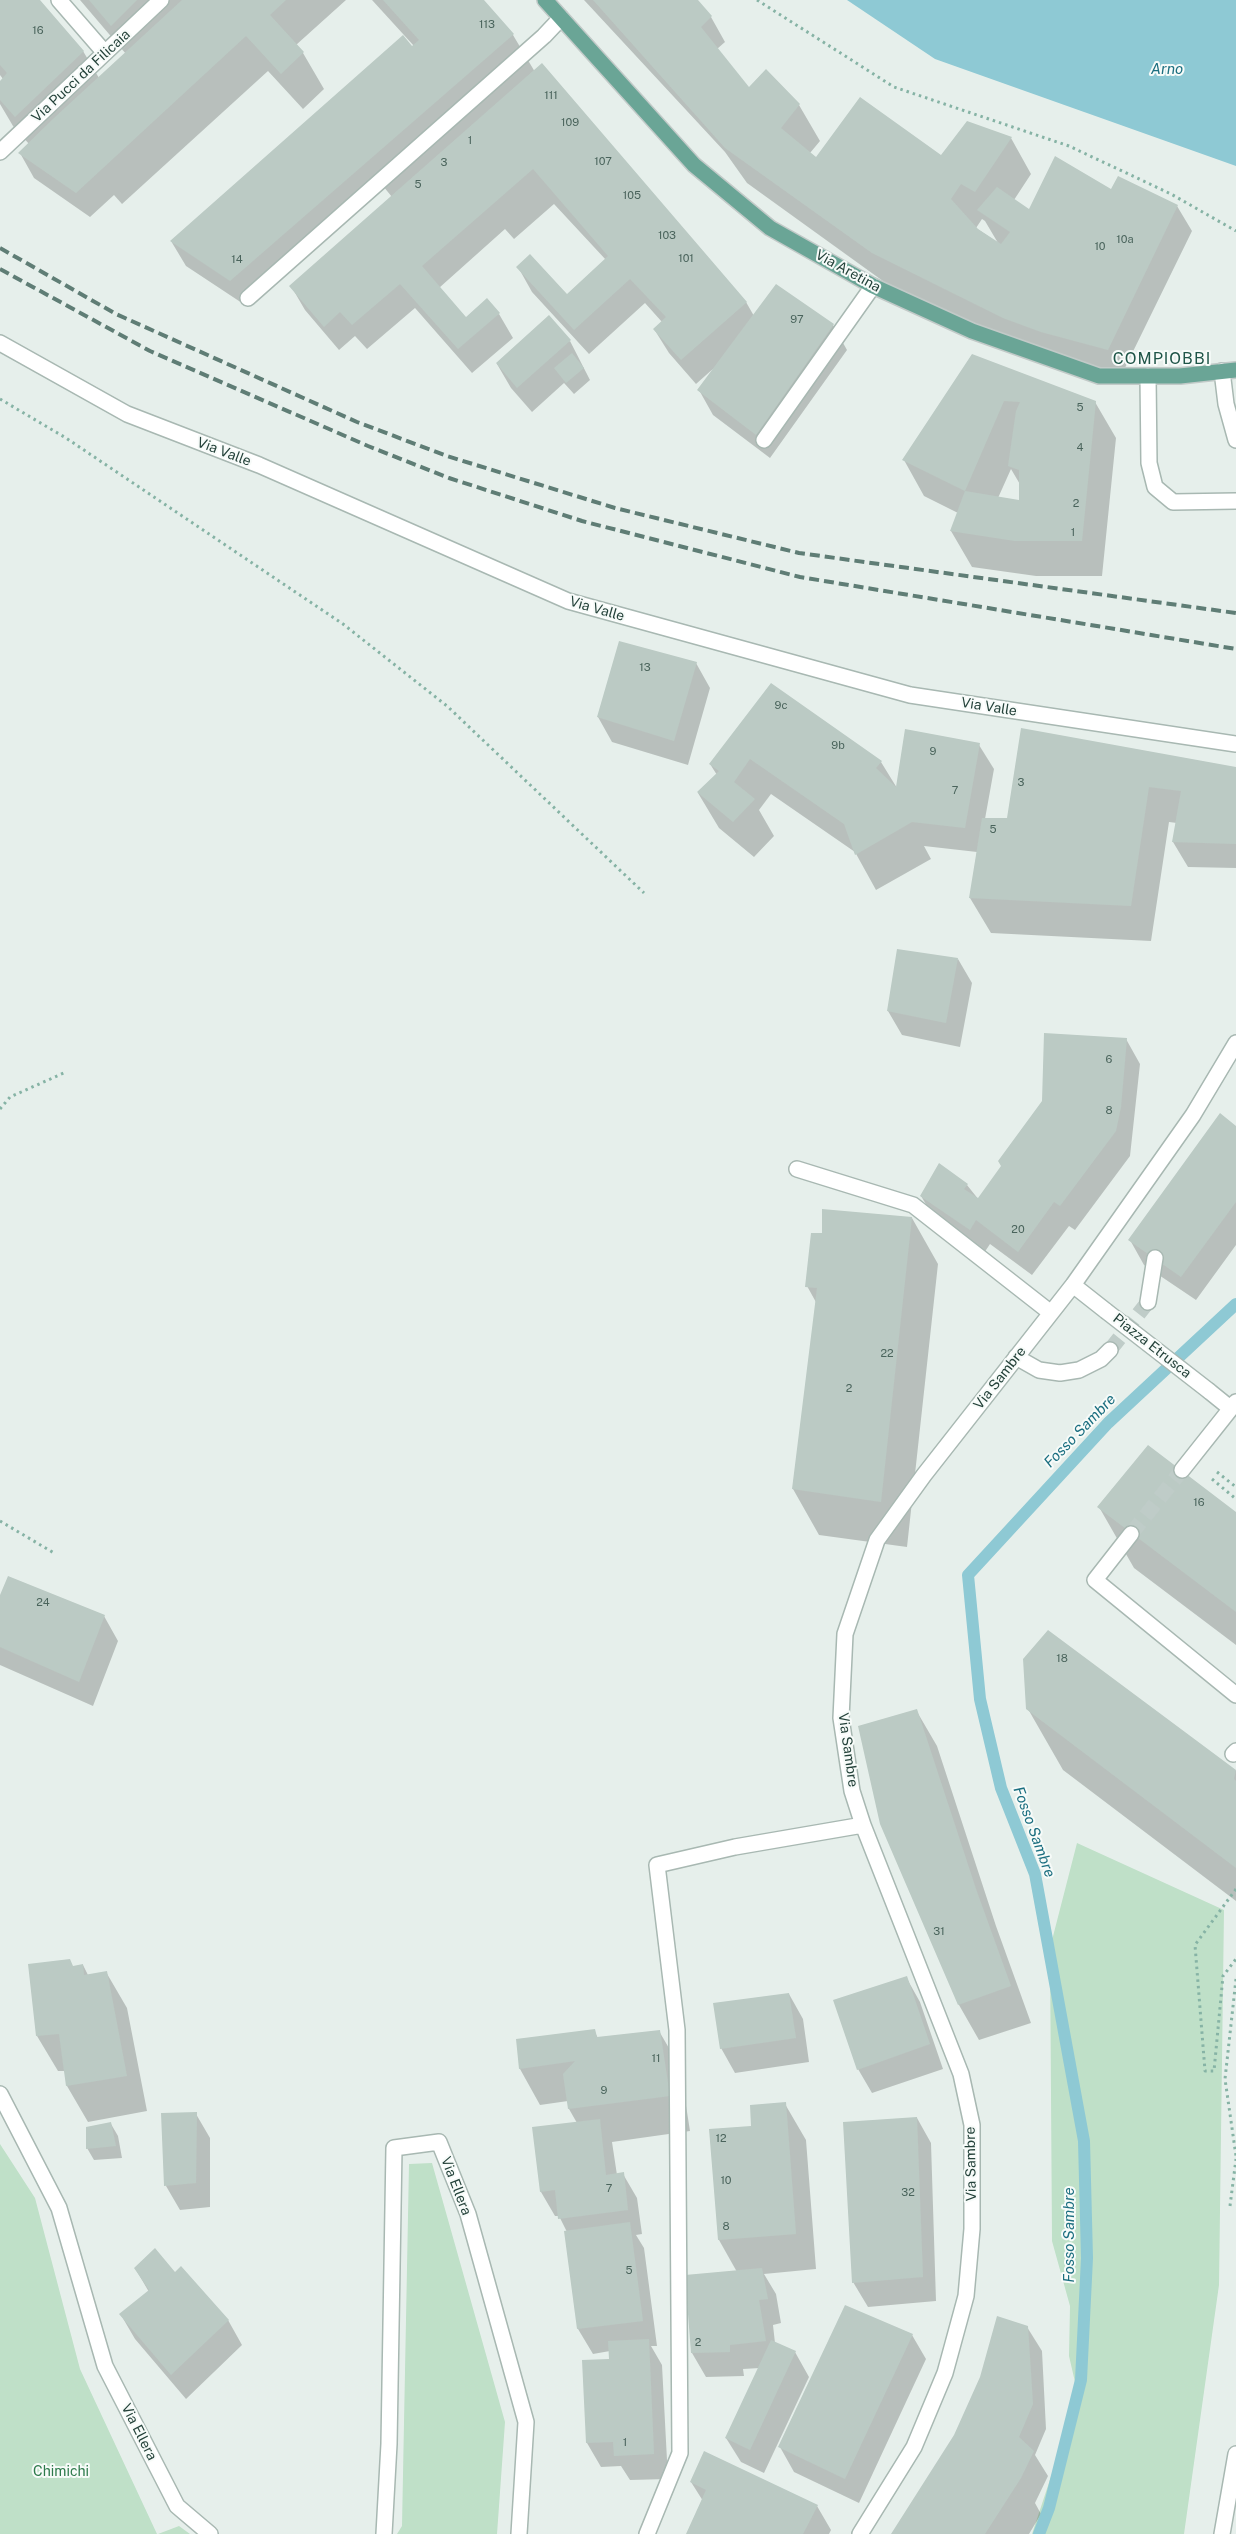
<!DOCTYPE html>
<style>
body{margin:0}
canvas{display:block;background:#e6efeb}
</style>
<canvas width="1236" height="2534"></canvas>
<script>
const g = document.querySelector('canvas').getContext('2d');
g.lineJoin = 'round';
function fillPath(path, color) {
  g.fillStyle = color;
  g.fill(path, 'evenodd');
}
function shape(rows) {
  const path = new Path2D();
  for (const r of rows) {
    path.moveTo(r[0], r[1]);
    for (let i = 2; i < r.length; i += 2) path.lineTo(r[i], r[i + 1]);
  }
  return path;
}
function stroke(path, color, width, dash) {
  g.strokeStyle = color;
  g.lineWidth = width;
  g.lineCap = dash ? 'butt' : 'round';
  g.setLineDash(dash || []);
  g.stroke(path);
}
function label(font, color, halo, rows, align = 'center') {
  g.font = font + ' "Public Sans",sans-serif';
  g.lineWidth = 4;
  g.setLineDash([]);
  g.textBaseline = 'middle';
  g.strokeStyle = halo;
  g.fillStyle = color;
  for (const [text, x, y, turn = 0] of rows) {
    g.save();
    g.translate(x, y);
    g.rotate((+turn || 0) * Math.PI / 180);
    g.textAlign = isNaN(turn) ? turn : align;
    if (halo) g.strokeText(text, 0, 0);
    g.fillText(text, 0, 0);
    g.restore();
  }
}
const green = shape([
 [1077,1843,1224,1910,1219,2285,1184,2534,1032,2534,1078,2395,1069,2356,1070,2306,1052,2241,1050,1948],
 [0,2144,35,2198,80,2369,157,2534,0,2534],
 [432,2163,505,2422,497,2534,397,2534,402,2526,409,2164],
 [179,2526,190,2534,158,2534]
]);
const water = shape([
 [847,0,1236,0,1236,166,935,59]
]);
const shadow = shape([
 [0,0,38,0,83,51,99,78,126,54,80,0,346,0,296,45,303,53,324,89,303,109,268,71,122,204,114,195,90,217,34,178,20,153,29,144,13,126,0,104,0,82,3,79,0,75],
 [372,0,483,0,513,35,535,72,746,302,754,316,833,325,847,350,770,458,713,415,699,390,714,368,696,384,669,353,654,329,662,322,645,303,589,354,532,292,518,267,566,296,606,260,554,204,514,239,505,229,439,288,466,319,499,314,513,338,472,373,415,308,367,349,355,336,339,350,305,310,291,286,392,197,383,186,245,305,186,266,171,241,414,46],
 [584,0,696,0,711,17,725,42,717,49,748,87,799,105,820,141,810,153,817,158,941,157,1011,138,1031,174,1014,200,1029,211,1110,190,1177,206,1192,231,1122,374,1066,359,1062,367,894,289,747,183,725,152],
 [982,219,985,221,998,243,976,228],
 [570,341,590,380,574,394,564,383,532,412,511,388,497,364],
 [972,355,1095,402,1116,438,1102,576,1036,576,972,567,951,531,958,513,924,496,904,460],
 [1011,469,1021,486,1021,502,998,498],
 [696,663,710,688,688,765,612,742,598,717],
 [771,684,881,762,897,788,979,745,994,769,985,819,1008,819,1022,729,1236,769,1236,868,1188,867,1173,842,1177,823,1169,822,1151,941,991,933,970,898,977,852,924,846,931,859,876,890,855,852,771,794,759,810,774,836,754,857,719,828,698,793,717,775,710,764],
 [958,959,972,983,960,1047,902,1035,888,1011],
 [1126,1039,1140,1064,1130,1156,1075,1230,1069,1226,1032,1275,990,1244,984,1253,936,1221,921,1196,967,1185,979,1200,1002,1166],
 [1236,1128,1236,1245,1196,1300,1144,1265,1130,1240],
 [912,1218,938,1264,907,1547,819,1535,793,1489,817,1304,807,1286,823,1234],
 [1099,1507,1236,1513,1236,1645,1134,1568],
 [0,1598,104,1616,118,1641,93,1706,0,1665],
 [1048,1631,1236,1771,1236,1901,1063,1770,1028,1709],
 [916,1710,937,1746,996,1926,1031,2023,979,2040,959,2005],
 [83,1965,88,1975,106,1972,127,2008,147,2111,88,2122,67,2086,65,2071,58,2071,37,2036,74,1968],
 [906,1977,920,2002,943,2069,872,2093,858,2069],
 [789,1994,803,2019,809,2062,735,2073,721,2048],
 [594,2031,598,2038,659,2031,680,2067,690,2131,612,2142,617,2175,623,2174,637,2198,642,2234,636,2235,644,2248,657,2346,651,2346,662,2365,668,2479,630,2480,621,2466,601,2467,587,2443,610,2360,610,2351,593,2354,578,2329,565,2232,567,2232,559,2216,555,2216,541,2192,534,2128,577,2123,569,2109,568,2101,540,2105,520,2069,517,2040],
 [785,2104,806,2140,816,2269,764,2274,776,2294,781,2323,773,2325,775,2343,795,2352,809,2377,764,2473,741,2462,726,2438,760,2368,743,2369,744,2376,706,2377,692,2353,737,2272,719,2240,752,2127],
 [196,2114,210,2138,210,2207,180,2210,166,2186],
 [917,2118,931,2143,936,2301,868,2307,853,2282],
 [111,2124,118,2136,122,2158,94,2160,87,2148],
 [135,2268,175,2274,228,2320,242,2345,186,2399,135,2339,121,2315,149,2292],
 [1027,2327,1042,2351,1046,2429,1035,2455,1048,2476,1035,2503,1041,2514,1029,2534,892,2534],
 [912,2335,926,2359,859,2503,794,2472,780,2447],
 [691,2482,817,2506,831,2530,829,2534,688,2534,703,2501]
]);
const stream = shape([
 [1039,2534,1049,2508,1081,2380,1087,2258,1084,2141,1035,1874,1001,1788,980,1699,968,1575,1108,1423,1236,1304]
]);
const building = shape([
 [0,0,40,0,84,51,15,117,0,100,0,81,7,73,0,65],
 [89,0,137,0,111,26],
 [182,0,286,0,270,15,304,52,281,74,246,36,76,193,18,153,54,118],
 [383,0,484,0,514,34,230,281,170,241,403,35,412,46,419,40],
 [593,0,698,0,712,16,701,27,749,87,766,69,800,104,781,128,816,157,860,97,941,155,967,121,1012,137,975,192,961,184,951,199,978,229,1001,244,1010,232,977,210,997,187,1029,209,1055,156,1111,189,1118,176,1178,205,1108,350,1041,332,1003,318,872,253,725,148],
 [542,63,747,302,681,360,653,329,666,317,630,279,574,330,516,267,530,254,567,294,608,256,533,169,422,266,466,317,487,298,500,313,458,349,400,284,352,325,340,312,324,327,289,286],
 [776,284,834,324,756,435,697,390],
 [549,315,571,340,517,388,496,363],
 [572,353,584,368,566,383,554,368],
 [972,354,1096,401,1082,541,1015,541,950,531,965,491,902,460],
 [1004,401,1020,402,1016,411,1008,466,1019,470,1019,500,965,491],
 [619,641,697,662,674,741,597,717],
 [771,683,882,761,876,768,896,787,905,729,980,743,965,828,912,822,855,855,844,824,750,759,734,782,755,799,733,822,697,792,719,771,709,764],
 [1021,728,1236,767,1236,844,1172,842,1181,791,1149,787,1131,906,969,898,982,818,1007,818],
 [897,949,958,958,946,1023,887,1011],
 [1044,1033,1127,1038,1121,1107,1116,1131,1060,1206,1054,1202,1018,1252,976,1220,970,1230,920,1196,939,1163,968,1184,964,1189,978,1198,1001,1166,998,1161,1042,1101],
 [1220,1113,1236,1126,1236,1202,1181,1277,1128,1240],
 [822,1209,912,1217,881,1502,792,1489,817,1288,805,1287,811,1233,822,1233],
 [1148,1445,1236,1512,1236,1612,1097,1507],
 [8,1576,105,1615,79,1682,0,1647,0,1595],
 [1048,1630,1236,1770,1234,1779,1236,1781,1236,1868,1026,1709,1023,1659],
 [917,1709,976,1889,1011,1986,958,2005,880,1824,858,1726],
 [70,1959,73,1966,83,1964,84,1975,107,1971,127,2076,66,2086,59,2034,36,2036,28,1964],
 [907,1976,930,2044,857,2070,833,2000],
 [789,1993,796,2038,720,2049,713,2003],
 [595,2029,597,2037,660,2030,670,2096,568,2109,563,2074,575,2061,519,2069,516,2039],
 [786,2102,796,2234,718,2240,709,2129,751,2126,750,2105],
 [197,2112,196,2183,164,2186,161,2113],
 [917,2117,923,2277,852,2283,843,2122],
 [600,2119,606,2175,624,2172,628,2210,558,2219,555,2190,540,2192,532,2127],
 [111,2122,116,2146,86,2149,86,2127],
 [630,2222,643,2321,577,2329,564,2231],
 [155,2248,175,2272,181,2266,229,2320,171,2375,119,2314,149,2290,134,2268],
 [762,2268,768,2299,759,2300,766,2341,730,2345,730,2352,691,2353,685,2275],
 [845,2305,913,2334,845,2479,778,2447],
 [997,2316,1028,2326,1033,2404,1019,2437,1034,2451,1021,2478,985,2534,891,2534,954,2435,980,2377],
 [649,2339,654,2454,614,2456,613,2442,586,2443,582,2360,609,2359,608,2341],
 [771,2340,796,2351,750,2450,725,2438],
 [704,2451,818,2505,803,2534,686,2534,706,2490,690,2482]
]);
const minorTunnel = shape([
 [1110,1350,1148,1302],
 [1131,1534,1182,1470]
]);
const path = shape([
 [757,0,894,87,1069,146,1171,194,1236,231],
 [0,399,66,438,343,624,447,706,644,893],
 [0,1109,10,1097,66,1072],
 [1217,1472,1236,1487],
 [1212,1479,1236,1499],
 [0,1521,54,1553],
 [1236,1889,1195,1945,1205,2071,1214,2071,1223,1976,1236,1959],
 [1236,1979,1225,2079,1236,2156],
 [1230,2206,1236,2159]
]);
const minor = shape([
 [59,0,105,53],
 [0,152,161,0],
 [248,298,544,36,561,18],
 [0,343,127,414,259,465,568,601,910,695,1236,744],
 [1222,371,1226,404,1236,440],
 [1148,376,1149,463,1155,487,1173,502,1236,501],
 [764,440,873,286],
 [797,1169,913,1205,1051,1313],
 [1073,1285,1106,1311],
 [1148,1302,1155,1258],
 [1016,1357,1039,1370,1060,1373,1079,1370,1101,1359,1110,1350],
 [1209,1391,1230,1408],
 [1182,1470,1236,1402],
 [1131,1534,1095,1580,1236,1695],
 [1233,1754,1236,1751],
 [0,2094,59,2208,105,2366,177,2506,210,2534],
 [384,2534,389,2444,394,2148,439,2142,468,2214,526,2422,519,2534],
 [647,2534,680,2453,677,2030,657,1865,735,1847,863,1825],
 [860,2534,914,2447,945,2373,966,2296,972,2229,972,2125,961,2074,863,1825,852,1791,841,1718,845,1634,877,1540,924,1475,1073,1285,1193,1115,1236,1043],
 [1222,2534,1236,2454]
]);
const major = shape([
 [545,0,694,165,770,228,873,286,972,331,1099,376,1180,376,1236,370]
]);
const rail = shape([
 [0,248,116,314,357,422,447,456,615,508,799,553,1236,613],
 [0,269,150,351,368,446,449,478,582,521,800,577,1236,649]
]);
const minorBridge = shape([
 [1106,1311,1209,1391]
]);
const numberNames = [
 ["113",487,25],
 ["16",38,31],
 ["111",551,96],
 ["109",570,123],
 ["1",470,141],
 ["107",603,162],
 ["3",444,163],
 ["5",418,185],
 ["105",632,196],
 ["103",667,236],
 ["10a",1125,240],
 ["10",1100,247],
 ["101",686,259],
 ["14",237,260],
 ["97",797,320],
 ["5",1080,408],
 ["4",1080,448],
 ["2",1076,504],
 ["1",1073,533],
 ["13",645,668],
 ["9c",781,706],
 ["9b",838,746],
 ["9",933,752],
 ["3",1021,783],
 ["7",955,791],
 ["5",993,830],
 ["6",1109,1060],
 ["8",1109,1111],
 ["20",1018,1230],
 ["22",887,1354],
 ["2",849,1389],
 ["16",1199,1503],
 ["24",43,1603],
 ["18",1062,1659],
 ["31",939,1932],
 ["11",656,2059],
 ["9",604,2091],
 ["12",721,2139],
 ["10",726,2181],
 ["7",609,2189],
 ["32",908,2193],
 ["8",726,2227],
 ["5",629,2271],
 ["2",698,2343],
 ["1",625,2443]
];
const streetNames = [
 ["Via Pucci da Filicaia",81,76,-43],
 ["Via Aretina",848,271,29],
 ["Via Valle",224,452,21],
 ["Via Valle",597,609,16],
 ["Via Valle",989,707,9],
 ["Piazza Etrusca",1152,1346,38],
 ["Via Sambre",1000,1378,-52],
 ["Via Sambre",848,1750,82],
 ["Via Sambre",971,2164,-91],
 ["Via Ellera",456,2186,69],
 ["Via Ellera",139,2432,63]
];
const parkNames = [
 ["Chimichi",61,2472]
];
const waterNames = [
 ["Arno",1167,69],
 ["Fosso Sambre",1080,1431,-46],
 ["Fosso Sambre",1034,1832,70],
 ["Fosso Sambre",1069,2235,-90]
];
const quarterNames = [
 ["COMPIOBBI",1162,359]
];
fillPath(green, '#bfe0c8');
fillPath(water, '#8ec9d4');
fillPath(shadow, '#0003');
stroke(stream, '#8ec9d4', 12);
fillPath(building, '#bbcac4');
stroke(minorTunnel, '#bfccc8', 15, [15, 8]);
stroke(minor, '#a8b8b2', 18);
stroke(major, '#c2cac8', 18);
stroke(path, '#86b3a5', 3, [2.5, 4]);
stroke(minor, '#fff', 15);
stroke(major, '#6aa596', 15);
stroke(rail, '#5f7d75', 4, [10, 5]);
stroke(minorBridge, '#a8b8b2', 18, []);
stroke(minorBridge, '#fff', 15);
label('11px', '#4a645c', null, numberNames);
label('14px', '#24423a', '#f7fbf9', streetNames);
label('14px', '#2d7a4b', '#f7fbf9', parkNames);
label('italic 15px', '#1c6f80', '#f7fbf9', waterNames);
g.letterSpacing = '1px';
label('16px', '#1f5548', '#f7fbf9', quarterNames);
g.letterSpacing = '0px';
</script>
